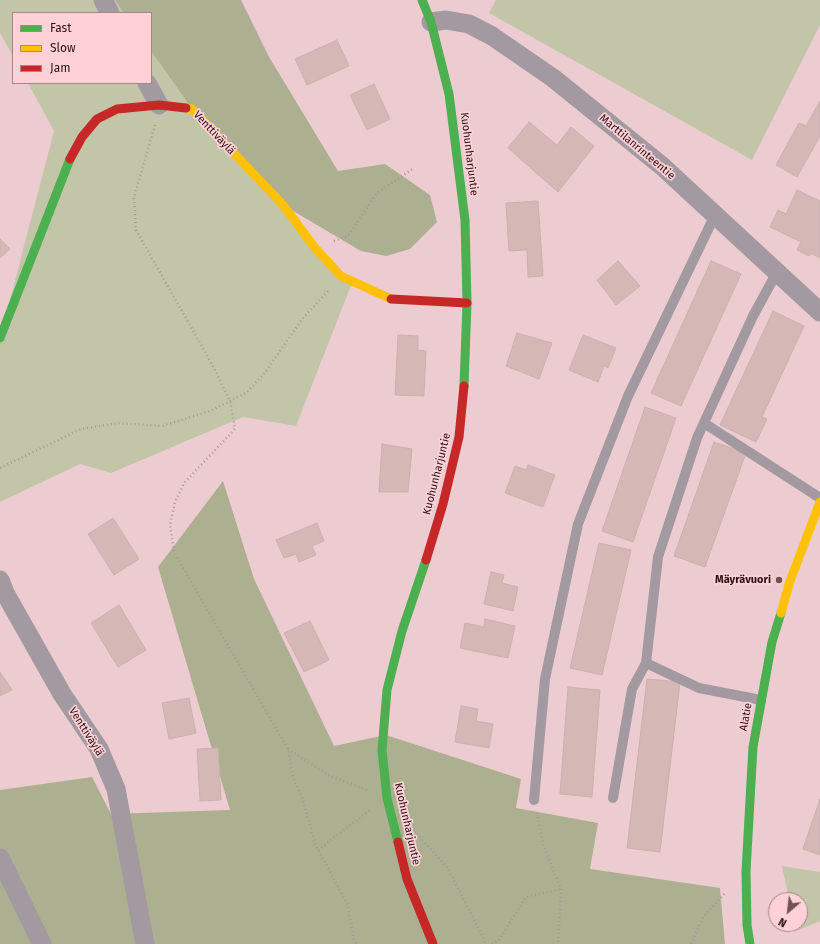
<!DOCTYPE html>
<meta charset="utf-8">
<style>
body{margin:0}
#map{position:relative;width:820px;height:944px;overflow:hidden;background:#ecccd0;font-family:"Fira Sans",sans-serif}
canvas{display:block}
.legend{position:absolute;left:12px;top:12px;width:140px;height:72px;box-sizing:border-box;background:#fdd1d5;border:1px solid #a98488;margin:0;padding:5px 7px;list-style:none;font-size:12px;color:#2a1115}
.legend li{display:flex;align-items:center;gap:8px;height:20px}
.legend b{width:20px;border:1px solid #a98488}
.north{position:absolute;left:768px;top:892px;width:40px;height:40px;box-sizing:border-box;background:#fdd1d5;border:1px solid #a98488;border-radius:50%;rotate:208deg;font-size:11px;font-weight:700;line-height:16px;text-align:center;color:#2a1115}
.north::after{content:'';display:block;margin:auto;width:14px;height:18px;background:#6e5256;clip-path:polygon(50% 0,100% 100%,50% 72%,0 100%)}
</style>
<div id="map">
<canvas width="820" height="944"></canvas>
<ul class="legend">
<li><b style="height:5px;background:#4caf50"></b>Fast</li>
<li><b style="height:5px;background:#ffc107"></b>Slow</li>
<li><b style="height:5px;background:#c62828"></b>Jam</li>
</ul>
<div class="north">N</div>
</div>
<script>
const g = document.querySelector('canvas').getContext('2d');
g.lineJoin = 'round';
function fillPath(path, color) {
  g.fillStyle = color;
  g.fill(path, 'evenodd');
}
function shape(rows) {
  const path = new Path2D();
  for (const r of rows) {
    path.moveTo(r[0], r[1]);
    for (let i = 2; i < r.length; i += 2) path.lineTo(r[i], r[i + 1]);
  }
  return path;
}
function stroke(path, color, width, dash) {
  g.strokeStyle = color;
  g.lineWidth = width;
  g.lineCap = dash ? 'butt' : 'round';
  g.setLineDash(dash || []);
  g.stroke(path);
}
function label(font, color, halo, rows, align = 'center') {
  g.font = font + ' "Fira Sans",sans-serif';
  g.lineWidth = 3.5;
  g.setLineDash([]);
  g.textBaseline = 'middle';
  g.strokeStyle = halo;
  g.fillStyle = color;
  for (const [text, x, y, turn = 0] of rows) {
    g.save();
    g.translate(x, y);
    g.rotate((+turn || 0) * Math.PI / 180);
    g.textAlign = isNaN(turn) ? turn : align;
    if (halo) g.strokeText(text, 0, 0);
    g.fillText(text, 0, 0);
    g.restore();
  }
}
const green = shape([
 [0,0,115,0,124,13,13,13,13,56,0,33],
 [496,0,820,0,820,25,752,160,489,13],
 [151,51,192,109,352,283,296,426,243,417,111,473,80,464,0,502,0,338,54,131,28,83,151,83],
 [782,866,820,872,820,921,794,932,793,924,800,924,800,900,789,900]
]);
const forest = shape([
 [115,0,241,0,269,57,338,171,385,164,430,195,437,222,410,249,386,256,361,251,283,205,192,109,151,51,151,13,124,13],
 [223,481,254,579,334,746,386,735,521,779,516,808,598,823,590,869,720,888,725,944,0,944,0,790,92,777,111,814,230,810,158,567]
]);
const building = shape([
 [337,40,349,66,307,85,295,59,337,40],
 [374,84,390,119,367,130,350,95,374,84],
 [820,101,820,136,797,177,776,165,799,123,806,126,820,101],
 [529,122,557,145,571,127,594,146,558,192,508,148,529,122],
 [797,190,820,201,820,258,811,253,809,256,797,250,801,242,770,227,778,210,786,214,797,190],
 [538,201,543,276,528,277,527,250,509,251,506,203,538,201],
 [0,239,10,249,0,258,0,239],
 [618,261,640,286,616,305,597,280,618,261],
 [711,261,741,274,681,406,651,393,711,261],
 [773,311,804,326,762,417,767,419,756,442,720,425,773,311],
 [517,333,552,343,539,379,506,366,517,333],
 [398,335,418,336,418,350,426,351,424,396,395,395,398,335],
 [583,335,616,348,608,368,604,366,598,382,569,370,583,335],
 [645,407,676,418,633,542,602,531,645,407],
 [714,442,746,453,705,567,674,556,714,442],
 [382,444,412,449,408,492,379,492,382,444],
 [528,465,555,475,543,507,505,493,515,466,526,470,528,465],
 [113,518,139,559,114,575,88,534,113,518],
 [317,523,324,541,312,546,316,555,299,562,296,554,284,558,276,540,317,523],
 [599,543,631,550,602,675,570,668,599,543],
 [491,572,504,575,502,583,518,587,513,611,484,604,491,572],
 [119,605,146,650,118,667,91,623,119,605],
 [485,619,515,626,508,658,460,648,465,623,484,627,485,619],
 [310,621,329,660,304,672,284,633,310,621],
 [0,672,12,690,0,696,0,672],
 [647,679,680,682,660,852,627,848,647,679],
 [568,687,600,690,592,797,560,794,568,687],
 [189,698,196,733,169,739,162,703,189,698],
 [461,706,478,709,476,721,493,724,489,748,455,742,461,706],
 [218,748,221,800,200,801,197,749,218,748],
 [820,799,820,855,803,849,820,799]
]);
const path = shape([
 [155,125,134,197,136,230,213,366,230,401,235,429,184,483,175,502,170,525,174,552,288,749,293,777,303,801,316,846,347,903,354,939,357,944],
 [334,241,348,236,377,193,414,168],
 [0,468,81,429,118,423,162,426,210,411,246,393,264,374,303,318,328,291],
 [288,749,328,775,367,790],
 [537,813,543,845,561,889,558,944],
 [417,834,447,867,484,939,485,944],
 [318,850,370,810],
 [492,944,499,940,526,897,561,889],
 [691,944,703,917,726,892]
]);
const lane = shape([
 [704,423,820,498],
 [646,663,699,688,761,700],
 [613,798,632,689,646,663,658,557,697,438,753,316,777,272],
 [534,800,545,679,578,524,628,396,715,215]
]);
const street = shape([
 [103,0,110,13],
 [431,22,446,20,469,24,492,36,553,78,662,166,820,312],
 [147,83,159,105],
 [0,580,5,593,62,694,99,749,116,789,145,944],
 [0,858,42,944]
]);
const fast = shape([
 [422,0,431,22,449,94,465,220,467,303,464,386],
 [0,338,70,159],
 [398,842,387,798,382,750,387,690,402,631,426,560],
 [750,944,747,925,746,871,753,747,772,642,781,613]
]);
const slow = shape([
 [186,108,192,109,283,205,315,248,341,276,391,299],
 [781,613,790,581,820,502]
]);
const jam = shape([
 [70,159,82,137,97,119,117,109,159,105,186,108],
 [391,299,467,303],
 [426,560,443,504,459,437,464,386],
 [398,842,407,879,433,944]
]);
const markers = [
 [779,580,4,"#6e5256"]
];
const streetNames = [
 ["Venttiväylä",214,133,47],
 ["Marttilanrinteentie",637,147,40],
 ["Kuohunharjuntie",469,154,83],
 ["Kuohunharjuntie",437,474,-76],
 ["Alatie",746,717,-80],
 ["Venttiväylä",86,732,58],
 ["Kuohunharjuntie",407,824,77]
];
const poiNames = [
 ["Mäyrävuori",771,580]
];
fillPath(green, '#c3c5a9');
fillPath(forest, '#acaf90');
fillPath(building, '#d5b7b6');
stroke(building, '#cbb0b0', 1);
stroke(path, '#a7989d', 2.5, [1, 3]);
stroke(lane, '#a299a1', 10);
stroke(street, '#a299a1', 19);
stroke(fast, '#4caf50', 9);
stroke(slow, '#ffc107', 9);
stroke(jam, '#c62828', 9);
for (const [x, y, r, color] of markers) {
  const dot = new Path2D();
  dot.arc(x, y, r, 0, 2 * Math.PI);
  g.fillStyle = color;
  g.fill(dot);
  stroke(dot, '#fdd1d5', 1.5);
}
label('11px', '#2a1115', '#fdd1d5', streetNames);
label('bold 11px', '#2a1115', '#fdd1d5', poiNames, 'right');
</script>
